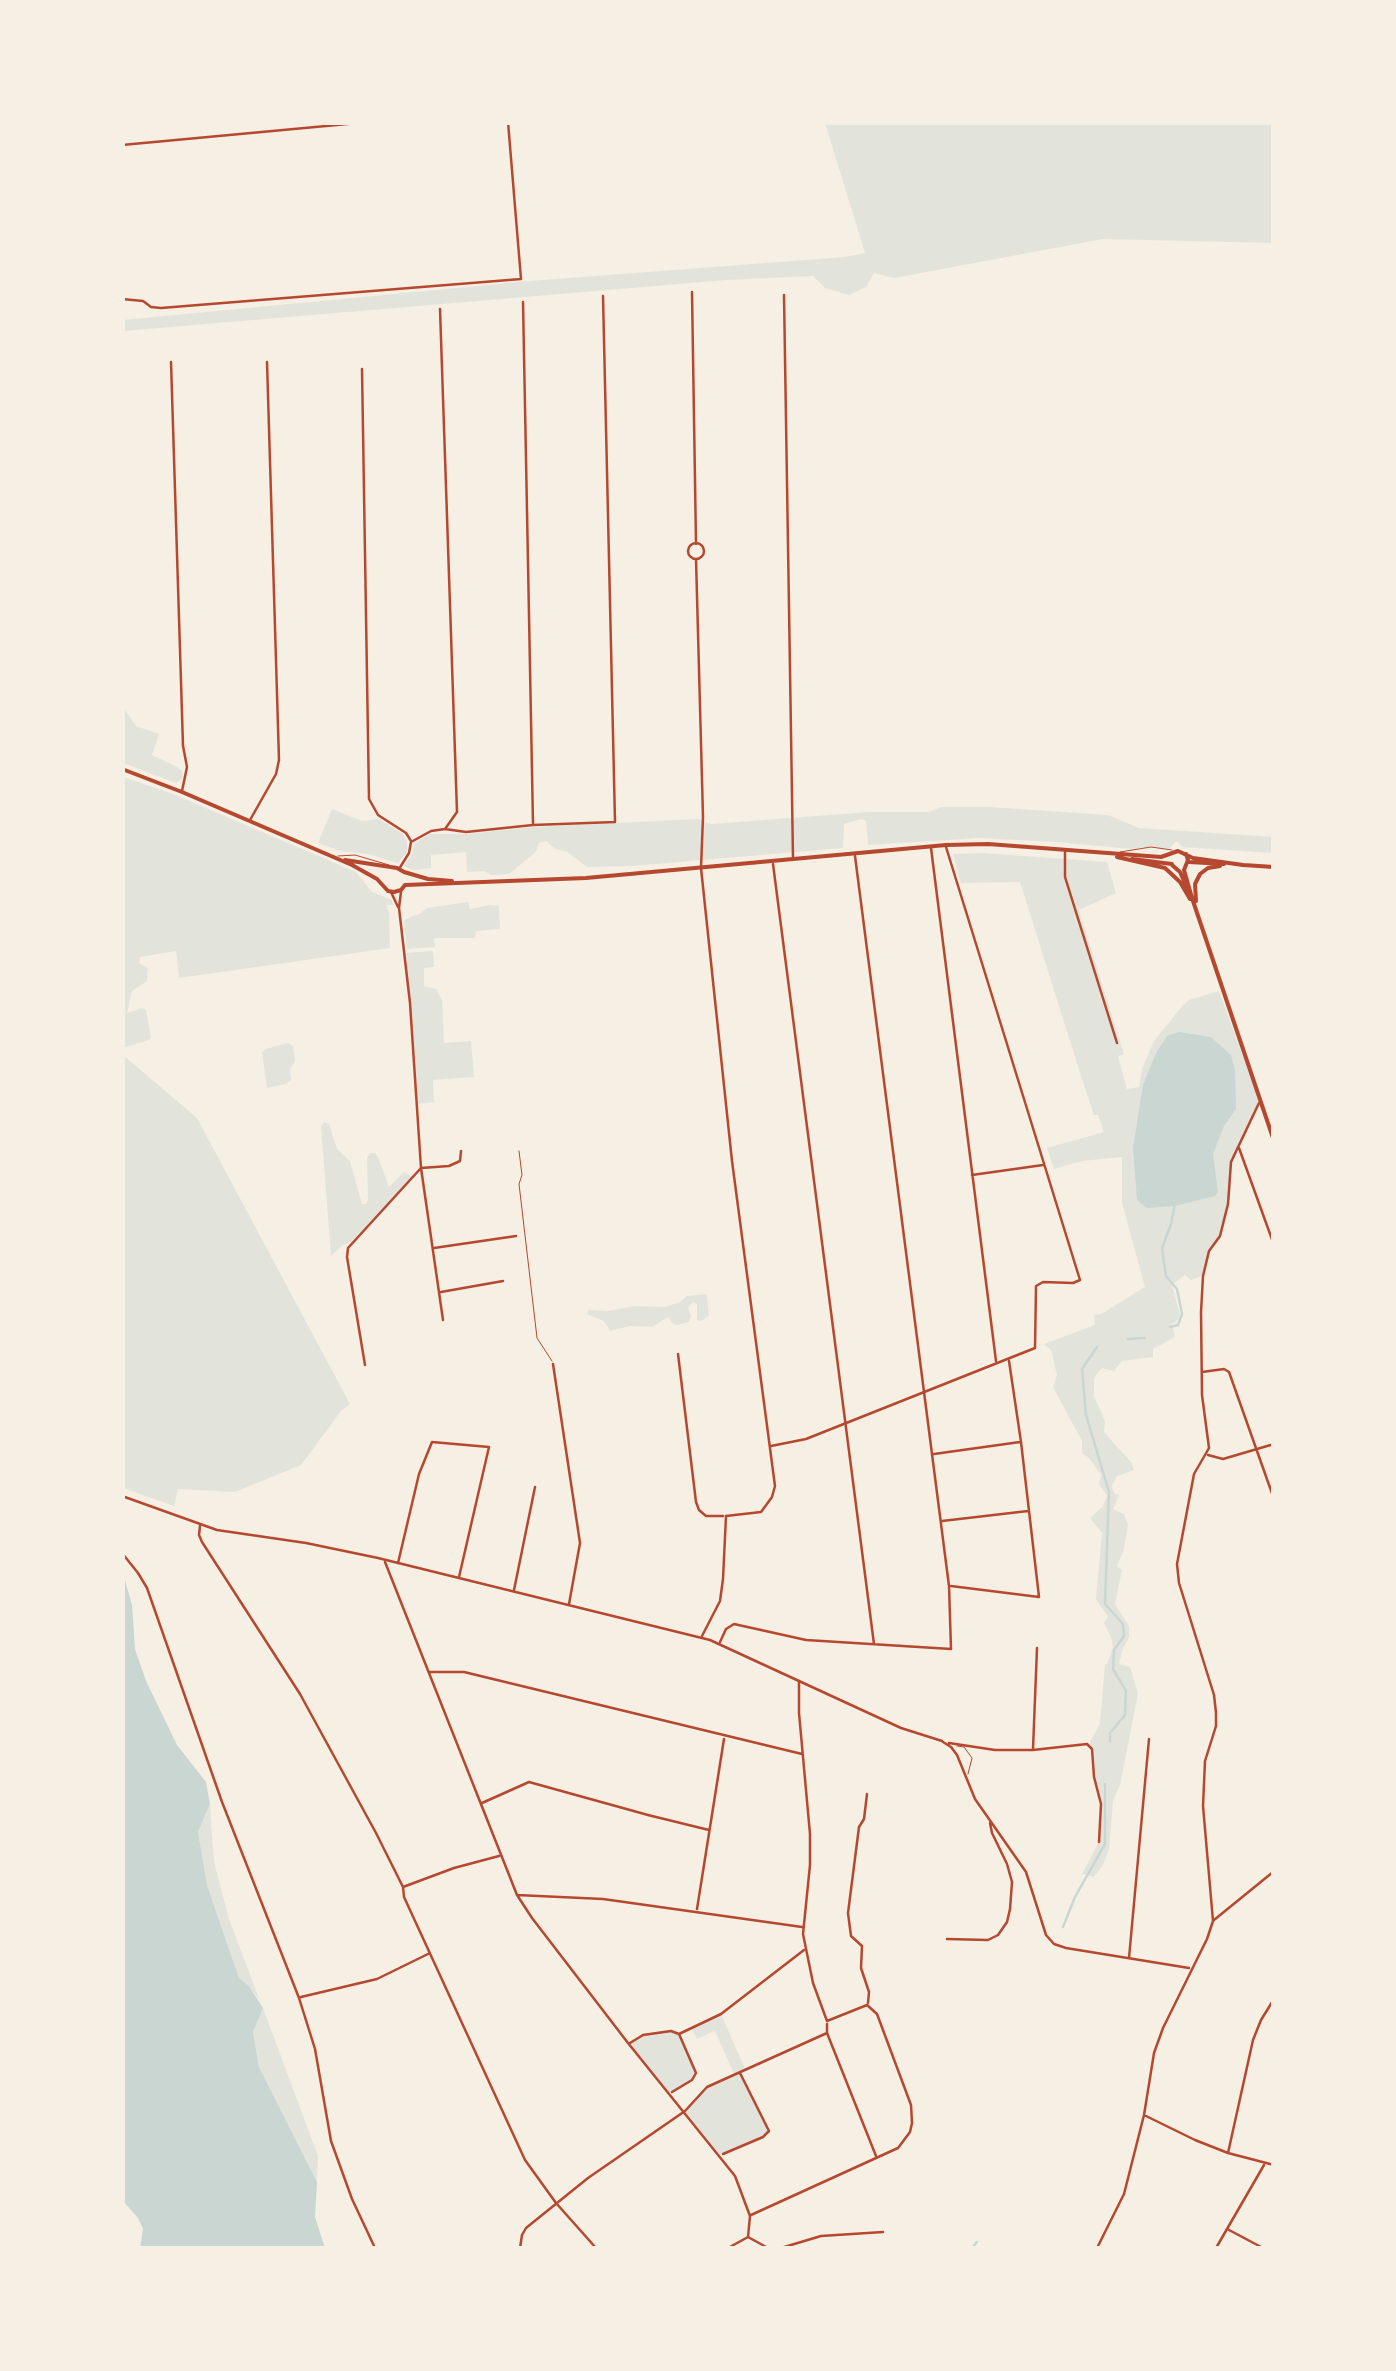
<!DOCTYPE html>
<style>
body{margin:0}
#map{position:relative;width:1396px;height:2371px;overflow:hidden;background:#f6efe4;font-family:Merriweather,serif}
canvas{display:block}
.frame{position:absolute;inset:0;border:125px solid #f6efe4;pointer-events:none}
</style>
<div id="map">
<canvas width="1396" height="2371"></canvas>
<div class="frame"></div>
</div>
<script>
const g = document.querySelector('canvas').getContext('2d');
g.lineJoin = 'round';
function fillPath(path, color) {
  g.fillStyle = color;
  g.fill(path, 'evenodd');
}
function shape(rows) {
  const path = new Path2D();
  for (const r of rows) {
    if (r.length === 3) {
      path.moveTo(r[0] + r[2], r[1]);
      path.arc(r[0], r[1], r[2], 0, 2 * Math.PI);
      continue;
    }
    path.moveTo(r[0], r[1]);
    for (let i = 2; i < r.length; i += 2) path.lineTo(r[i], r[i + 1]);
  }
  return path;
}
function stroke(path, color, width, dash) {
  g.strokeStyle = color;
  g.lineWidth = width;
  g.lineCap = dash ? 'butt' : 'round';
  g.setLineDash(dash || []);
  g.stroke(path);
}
const green = shape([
 [825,123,1273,123,1273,243,1103,239,894,278,874,273,866,287,849,295,825,288,813,276,726,280,123,331,123,320,529,281,845,257,865,253],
 [123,707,136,726,159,734,152,755,177,767,182,771,183,778,176,783,123,763],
 [123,777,173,794,356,872,372,892,392,900,393,905,386,905,389,912,390,948,179,978,176,951,140,957,139,963,148,968,147,981,132,991,127,1013,142,1008,146,1010,151,1038,149,1040,126,1047,122,1044],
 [941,807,989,807,1108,815,1139,828,1274,837,1273,853,1183,847,1176,841,1169,849,1151,847,1132,849,1055,842,979,838,868,845,866,821,861,819,844,824,843,848,632,866,587,867,567,852,556,849,546,841,539,843,536,852,509,874,491,875,484,871,467,872,466,852,431,855,431,868,413,870,404,866,412,855,415,843,430,834,466,834,533,827,698,819,711,824,869,812,929,812],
 [332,809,362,821,379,819,403,834,407,842,407,852,398,863,368,854,340,851,318,843],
 [984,853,1107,862,1116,893,1079,910,1124,1054,1118,1056,1127,1089,1139,1087,1142,1069,1154,1041,1184,1004,1189,1000,1219,991,1259,1101,1231,1162,1231,1193,1221,1233,1209,1251,1202,1276,1191,1280,1185,1275,1172,1285,1180,1315,1176,1322,1172,1324,1175,1337,1153,1349,1153,1357,1122,1361,1114,1371,1102,1368,1094,1378,1094,1396,1105,1421,1104,1432,1131,1462,1134,1470,1117,1476,1112,1486,1114,1493,1119,1495,1113,1509,1124,1514,1128,1525,1124,1549,1117,1566,1122,1570,1115,1604,1129,1626,1129,1637,1122,1651,1119,1664,1130,1667,1138,1694,1120,1785,1113,1801,1109,1849,1103,1865,1094,1877,1082,1874,1099,1842,1101,1804,1094,1777,1090,1742,1100,1724,1105,1664,1107,1664,1113,1647,1111,1637,1104,1623,1108,1617,1096,1599,1102,1533,1090,1518,1103,1506,1107,1496,1099,1484,1101,1475,1089,1458,1082,1453,1082,1441,1053,1387,1057,1375,1051,1350,1044,1344,1095,1325,1094,1315,1101,1314,1145,1287,1122,1203,1122,1157,1082,1161,1054,1169,1047,1148,1104,1132,1098,1115,1094,1115,1082,1079,1020,882,961,883,953,854],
 [468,902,470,909,490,905,499,906,500,929,476,931,475,938,434,938,435,947,407,949,404,920,421,913,427,908],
 [433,951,434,967,424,968,424,986,436,989,442,1000,444,1043,471,1041,474,1077,433,1080,434,1102,418,1104,406,953],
 [288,1043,293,1046,295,1061,290,1069,291,1080,286,1084,267,1088,262,1052,266,1049],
 [123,1055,197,1118,350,1404,341,1411,301,1465,235,1492,178,1489,174,1506,123,1488],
 [324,1122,329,1124,337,1149,350,1161,362,1204,366,1204,368,1200,367,1158,370,1153,375,1153,378,1157,389,1187,404,1172,413,1177,351,1242,343,1245,331,1256,321,1127],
 [707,1294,709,1316,701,1321,697,1320,697,1304,693,1302,688,1308,691,1316,689,1322,677,1325,672,1323,668,1317,652,1327,630,1326,610,1331,604,1321,587,1314,589,1310,608,1311,635,1306,665,1307,680,1302,687,1296],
 [210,1804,214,1862,229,1919,260,2001,249,1986,239,1978,207,1885,198,1832],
 [263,2008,318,2156,317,2182,259,2067,253,2032],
 [721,2014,745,2069,740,2071,769,2131,763,2137,720,2155,685,2111,707,2087,734,2074,715,2031,697,2039,691,2028],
 [671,2031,679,2034,696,2073,691,2081,669,2093,628,2043,643,2035]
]);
const water = shape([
 [1179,1032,1211,1037,1231,1055,1235,1070,1236,1109,1224,1126,1213,1154,1218,1192,1215,1196,1175,1206,1147,1208,1137,1200,1133,1148,1143,1085,1156,1053,1167,1036],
 [123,1573,132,1605,135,1649,146,1681,177,1745,206,1782,210,1804,198,1832,207,1885,239,1978,249,1986,263,2008,253,2032,259,2067,317,2182,315,2217,325,2248,140,2248,143,2229,138,2218,123,2201]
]);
const stream = shape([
 [1170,1327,1178,1325,1182,1314,1177,1289,1166,1276,1162,1248,1171,1224,1175,1204],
 [1128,1339,1145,1338],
 [1097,1347,1082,1369,1086,1415,1109,1492,1105,1604,1123,1624,1124,1636,1114,1650,1113,1669,1126,1691,1125,1715,1110,1733,1110,1741],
 [1063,1927,1075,1897,1105,1844,1105,1784],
 [972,2248,977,2242]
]);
const service = shape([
 [1120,852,1151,847,1172,850],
 [338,856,355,855,389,865],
 [957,1746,964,1747,972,1758,968,1774]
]);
const pedestrian = shape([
 [519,1151,522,1175,519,1184,537,1338,552,1361]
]);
const minor = shape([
 [122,145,369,122],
 [692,292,696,544],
 [784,295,793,858],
 [122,299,143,301,151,307,161,308,521,279,508,122],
 [523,302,533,824],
 [440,309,457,812,445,829],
 [171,362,183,746,187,767,182,791],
 [362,369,369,799,378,815,406,833,411,841],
 [696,551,8],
 [696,559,703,817,701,868,732,1161,775,1486,772,1497,761,1512,726,1516,723,1579,720,1601,702,1636],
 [250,820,276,774,279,760,267,362],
 [931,848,996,1361],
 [1065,852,1065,877,1117,1043],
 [773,864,874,1644],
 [399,869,409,853,411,842,431,831,445,829,466,832,533,825,615,822,603,296],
 [391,892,398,907],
 [401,892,399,908,410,1003,421,1168,443,1320],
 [1239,1148,1274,1245],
 [972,1175,1043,1165],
 [434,1248,516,1236],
 [441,1292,503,1281],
 [678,1354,696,1502,699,1510,706,1516,723,1516],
 [553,1364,580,1543,569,1604],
 [365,1365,347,1257,348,1248,421,1168,449,1166,460,1161,461,1151],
 [1202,1372,1224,1369,1229,1372,1274,1499],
 [771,1446,806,1439,1035,1348,1036,1286,1043,1282,1073,1283,1080,1280,946,847],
 [934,1454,1020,1442],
 [1208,1455,1223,1459,1274,1444],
 [942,1521,1028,1511],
 [200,1526,199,1535,202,1542,300,1694,376,1833,403,1887,404,1897,525,2160,556,2203,596,2248],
 [122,1553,138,1573,147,1588,222,1802,299,1998,315,2049,331,2141,352,2199,375,2248],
 [385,1562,517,1895,532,1918,628,2043,735,2176,750,2216,748,2237],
 [398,1563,419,1474,432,1442,489,1447,459,1577],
 [951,1586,1039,1597,1021,1442,1009,1361],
 [514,1590,535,1487],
 [720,1642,726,1629,734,1624,806,1640,951,1649,949,1586,855,856],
 [430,1672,464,1672,802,1754],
 [943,1742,951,1747,957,1755,975,1799,1026,1872,1046,1935,1054,1944,1066,1948,1189,1968],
 [949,1743,995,1750,1033,1750,1087,1744,1092,1749,1094,1777,1101,1804,1099,1842],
 [1033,1749,1037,1648],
 [867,1794,864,1819,859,1827,848,1913,851,1936,862,1946,861,1968,869,1992,868,2003],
 [482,1803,529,1782,648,1815,709,1830],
 [403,1887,454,1868,499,1856],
 [517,1895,603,1899,802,1927],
 [697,1909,724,1739],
 [1214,1920,1273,1872],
 [947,1939,988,1940,998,1935,1007,1922,1010,1909,1012,1882,1007,1864,992,1833,990,1823],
 [1129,1958,1149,1739],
 [301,1997,377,1979,430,1953],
 [827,2024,827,2033,876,2156],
 [679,2034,721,2014,804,1950],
 [630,2043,643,2035,671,2031,679,2034,696,2073,692,2080,672,2092],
 [1146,2116,1195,2140,1228,2153,1274,2165],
 [1228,2153,1253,2040,1261,2020,1274,1999],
 [723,2154,763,2137,769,2131,740,2073],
 [751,2215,898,2148,910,2132,912,2123,911,2105,877,2014,867,2005,827,2021,813,1983,803,1934,810,1865,810,1834,799,1713,799,1681],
 [1229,2230,1263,2248],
 [520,2248,522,2235,526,2228,588,2178,685,2111,707,2087,827,2033],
 [728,2248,748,2237,768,2248],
 [781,2248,821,2236,883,2232],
 [1097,2248,1124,2194,1144,2115,1154,2053,1163,2028,1207,1939,1213,1921,1203,1806,1205,1761,1216,1726,1216,1713,1214,1695,1179,1583,1177,1564,1194,1474,1209,1448,1202,1395,1201,1312,1203,1276,1209,1251,1220,1236,1228,1204,1231,1162,1259,1103],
 [1216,2248,1264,2165]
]);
const tertiary = shape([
 [122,1496,217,1530,306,1543,378,1558,710,1640,901,1728,942,1741]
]);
const secondary = shape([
 [122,769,182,792,352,865,377,879,388,891,394,892,401,890,405,885,586,878,946,845,988,844,1161,857,1178,851,1193,858,1243,865],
 [1186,854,1188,860,1184,870,1192,898,1274,1141],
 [1117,857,1165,868,1180,882,1190,899],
 [1132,859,1172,864],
 [345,860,397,868,404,872,428,879,452,881],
 [1189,862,1224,864],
 [1172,865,1180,872,1188,890],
 [1243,865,1274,867],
 [1196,901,1195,884,1200,874,1208,868,1220,866]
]);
fillPath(green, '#e2e4dc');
fillPath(water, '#c9d6d2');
stroke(stream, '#c9d6d2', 2.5);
stroke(service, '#b5482f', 1);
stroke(pedestrian, '#b5482f', 1);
stroke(minor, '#b5482f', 2.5);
stroke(tertiary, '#b5482f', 2.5);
stroke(secondary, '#b5482f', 4);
</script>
